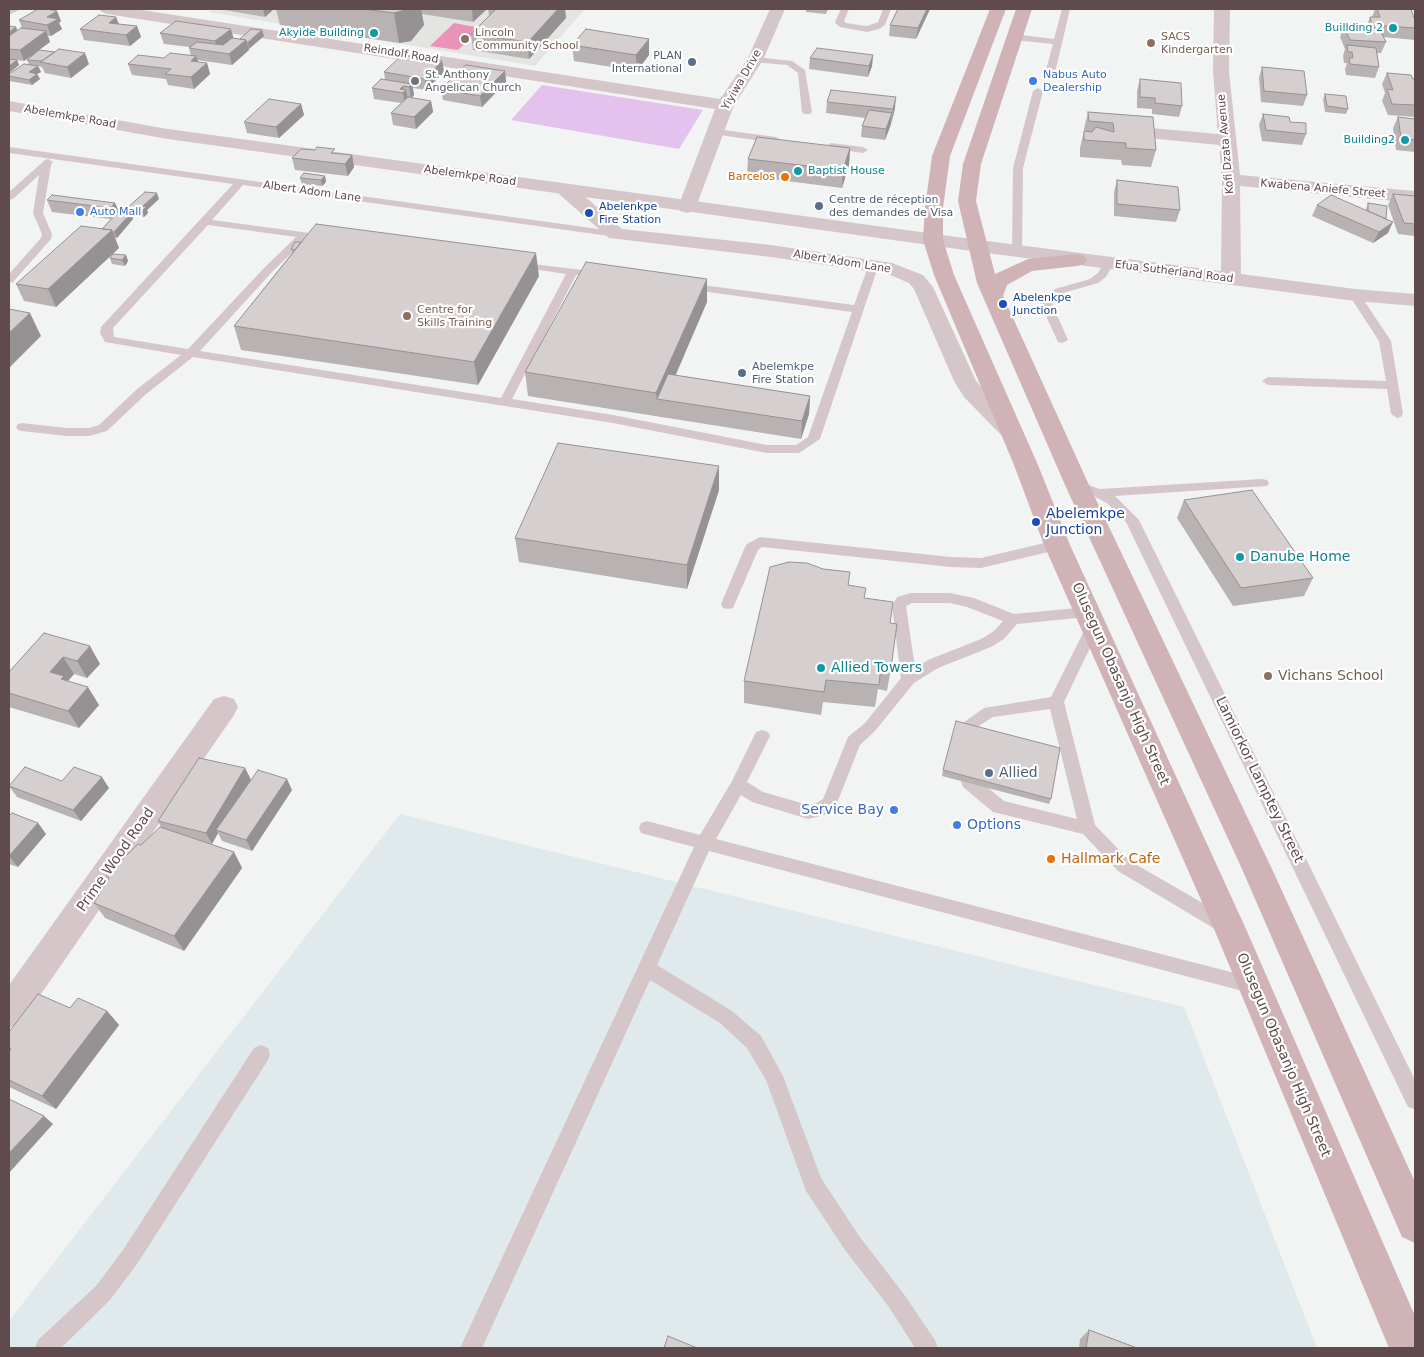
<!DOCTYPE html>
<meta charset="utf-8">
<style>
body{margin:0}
#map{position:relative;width:1424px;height:1357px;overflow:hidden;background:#f2f4f3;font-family:"DejaVu Sans",sans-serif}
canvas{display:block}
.frame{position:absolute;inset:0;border:10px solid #5f4a4e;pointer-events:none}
</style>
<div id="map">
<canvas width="1424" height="1357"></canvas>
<div class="frame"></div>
</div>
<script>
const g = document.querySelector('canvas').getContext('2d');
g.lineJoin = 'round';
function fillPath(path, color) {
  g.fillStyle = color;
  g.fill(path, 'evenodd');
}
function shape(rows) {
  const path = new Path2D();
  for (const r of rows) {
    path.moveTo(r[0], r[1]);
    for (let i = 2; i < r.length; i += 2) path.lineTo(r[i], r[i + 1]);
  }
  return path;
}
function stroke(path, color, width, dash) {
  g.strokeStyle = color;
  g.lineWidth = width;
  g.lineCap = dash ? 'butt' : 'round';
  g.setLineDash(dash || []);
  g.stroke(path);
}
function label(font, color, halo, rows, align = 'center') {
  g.font = font + ' "DejaVu Sans",sans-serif';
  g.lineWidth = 4.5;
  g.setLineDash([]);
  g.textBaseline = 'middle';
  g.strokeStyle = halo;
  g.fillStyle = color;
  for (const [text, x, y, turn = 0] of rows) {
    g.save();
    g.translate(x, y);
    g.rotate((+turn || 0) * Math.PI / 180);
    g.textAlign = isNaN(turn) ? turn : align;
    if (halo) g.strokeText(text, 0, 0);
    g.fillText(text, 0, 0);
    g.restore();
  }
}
const commercial = shape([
 [400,814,1184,1007,1317,1348,9,1348,9,1321]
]);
const education = shape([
 [213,9,585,9,535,66,209,12]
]);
const green = shape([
 [542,85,703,110,679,149,511,120]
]);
const water = shape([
 [454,23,481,28,458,50,430,46]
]);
const service = shape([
 [11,9,21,9,9,15,9,10,11,9],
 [841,9,849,9,844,21,846,23,867,26,878,22,883,9,891,9,885,25,879,29,867,32,840,27,836,24,835,22,841,9],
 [1062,9,1070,9,1054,77,1049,80,1044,77,1053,44,1014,40,1010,37,1014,34,1054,39,1062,9],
 [755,57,792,61,805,70,812,112,810,114,804,114,802,112,798,73,787,65,752,62,752,58,755,57],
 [1038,88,1043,91,1023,168,1022,250,1017,253,1012,250,1013,168,1033,91,1038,88],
 [716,129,776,137,781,140,776,143,713,134,713,130,716,129],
 [831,143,863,147,868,150,863,153,828,148,826,146,831,143],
 [9,147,620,232,621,234,620,236,616,237,243,185,212,220,325,235,330,238,325,241,306,239,273,271,200,351,501,398,566,274,519,267,515,266,514,264,515,262,600,272,604,273,605,275,604,277,576,275,512,399,613,415,767,445,796,445,808,437,852,312,687,289,681,286,687,283,854,305,868,267,873,264,878,267,820,439,799,453,767,453,613,423,193,357,145,395,107,431,89,436,66,436,22,431,18,430,16,427,18,424,22,423,66,428,89,428,99,425,137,389,181,355,105,342,100,333,101,327,233,184,9,153,9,147],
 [208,225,296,237,265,267,188,349,114,337,113,328,208,225],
 [48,159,53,162,51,165,43,213,52,234,51,239,13,282,9,283,9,274,41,238,42,234,33,213,39,175,13,199,9,200,9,192,45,160,48,159],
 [1108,261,1113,264,1106,277,1098,283,1063,293,1052,304,1068,340,1062,343,1058,342,1040,303,1055,289,1090,279,1098,273,1104,262,1108,261],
 [1355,292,1359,293,1391,341,1403,414,1401,417,1397,418,1391,414,1387,389,1268,385,1262,381,1268,377,1386,381,1379,341,1349,295,1355,292],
 [1262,479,1267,480,1269,483,1267,486,1115,496,1139,520,1415,1080,1415,1109,1408,1107,1126,522,1108,504,1094,496,1072,488,1070,485,1072,482,1077,481,1100,489,1262,479],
 [760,537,951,557,981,558,1057,540,1062,542,1064,545,1062,548,1057,550,981,568,951,567,762,547,758,550,733,608,728,609,723,608,721,604,745,547,747,544,760,537],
 [911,593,950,593,974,598,1014,614,1087,607,1092,608,1094,612,1092,616,1087,617,1017,624,1004,639,991,647,938,668,914,683,875,731,860,745,835,808,825,815,808,819,752,802,741,795,716,839,1254,978,1260,980,1263,986,1260,992,1254,994,709,851,657,965,732,1011,761,1036,783,1076,821,1178,859,1236,903,1293,935,1340,938,1348,915,1348,889,1307,845,1250,806,1191,766,1080,747,1048,720,1023,650,980,482,1348,460,1348,694,847,641,833,639,828,641,823,647,821,700,835,732,781,756,732,762,730,768,732,770,736,747,782,763,792,808,805,815,804,823,799,848,737,865,723,901,678,892,606,897,597,911,593],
 [912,603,950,603,967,607,1003,621,994,631,981,639,928,660,915,668,906,606,912,603],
 [1094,620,1099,621,1101,625,1064,702,1095,825,1130,861,1232,920,1235,926,1232,932,1226,934,1220,932,1118,871,1083,834,993,812,963,787,961,782,963,777,969,775,975,777,1004,801,1077,819,1050,709,993,717,965,735,960,733,957,729,960,725,984,708,1051,697,1089,621,1094,620],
 [261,1045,268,1048,270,1054,268,1060,137,1264,110,1300,61,1348,35,1348,38,1340,96,1286,123,1250,254,1048,261,1045]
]);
const minor = shape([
 [99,9,135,9,720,99,747,60,770,9,785,9,763,60,734,105,696,207,694,211,687,213,680,211,678,207,715,109,107,14,102,12,99,9],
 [1214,9,1230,9,1229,72,1240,175,1415,191,1415,203,1240,186,1241,274,1355,289,1415,294,1415,306,1355,301,979,252,972,250,969,246,972,242,979,240,1221,271,1222,180,1219,145,1118,135,1112,134,1109,130,1112,126,1118,125,1218,134,1213,72,1214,9],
 [566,184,573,186,622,229,771,245,892,263,923,275,933,287,976,381,1023,432,1019,437,1011,439,1003,437,964,397,954,381,914,289,909,283,888,274,771,257,609,238,559,194,557,190,559,186,566,184],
 [224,696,234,699,238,707,234,715,21,1023,9,1028,9,985,214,699,224,696]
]);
const tertiary = shape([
 [9,101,168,129,979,240,986,242,989,246,986,250,979,252,168,139,9,111,9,101]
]);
const primary = shape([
 [990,9,1006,9,950,156,943,208,943,240,954,275,1038,465,1070,545,1246,929,1415,1316,1415,1348,1389,1348,1214,929,1044,545,1014,465,934,275,923,240,925,208,932,156,990,9],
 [1016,9,1032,9,981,164,976,201,995,274,1028,259,1077,254,1084,256,1087,260,1084,264,1077,266,1032,271,1007,285,1003,296,1089,485,1272,869,1415,1182,1415,1243,1402,1237,1242,869,1065,485,977,283,958,201,963,164,1016,9]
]);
const wall = shape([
 [219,9,274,9,265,17],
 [276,9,487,9,473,22,422,14,424,25,411,41,399,43,280,25],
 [488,9,565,9,566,18,529,59,473,50,471,34,489,16],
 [806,9,828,9,826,14,806,12],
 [898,9,930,9,916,39,889,36,890,25],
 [1375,9,1411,9,1414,18,1415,18,1415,40,1383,37,1386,42,1381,53,1377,53,1379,67,1375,78,1346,75,1345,69,1347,63,1344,63,1343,56,1345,49,1340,37,1344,27,1366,28,1370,17,1372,17],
 [116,17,119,24,137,26,141,37,130,46,84,40,80,29],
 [19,20,61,21,59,23,62,29,51,36,48,36,50,42,24,61,17,60,19,65,9,73,9,26,16,27,17,30,22,28],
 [262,30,264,36,248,49,249,50,232,65,197,60,198,62,207,63,210,74,194,89,168,85,166,79,132,75,128,64,164,58,191,56,189,48,190,47,164,44,160,33,240,39],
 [572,45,649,55,637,71,574,61],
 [873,55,872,66,868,77,809,69,810,58],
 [27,60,89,64,71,78,45,73,42,67,38,66,41,72,37,74,40,79,32,85,9,81,9,74,29,65],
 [442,61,444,72,426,90,413,88,414,95,412,98,431,101,433,112,416,129,393,125,391,113,401,103,374,99,372,88,385,79,384,72],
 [1262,67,1307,95,1303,106,1261,102,1259,78],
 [505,71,506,82,482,107,443,100,441,89],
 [1387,73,1415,79,1415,117,1388,115,1382,101,1385,93,1382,84],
 [1140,79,1182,106,1179,117,1152,114,1152,109,1137,108,1137,91],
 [1325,94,1348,109,1346,114,1325,112,1323,99],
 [827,102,895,108,891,124,885,140,861,137,862,126,865,118,826,113],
 [301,104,304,115,279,138,247,133,244,122],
 [1088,112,1153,117,1156,150,1151,167,1122,165,1121,160,1080,157,1080,148,1084,131,1085,132,1084,129],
 [1263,114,1290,122,1306,134,1302,145,1262,141,1259,125],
 [1398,117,1415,119,1415,152,1396,150,1393,128],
 [850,148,849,165,842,188,747,176,748,159],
 [315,150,352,155,354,167,348,176,295,170,292,158],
 [325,176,326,182,322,186,302,184,300,178],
 [1117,180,1180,210,1176,222,1114,216,1114,192],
 [1393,194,1415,196,1415,236,1398,234,1388,205],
 [159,199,147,210,148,213,144,217,132,215,133,219,117,238,115,238,119,248,56,307,24,301,16,284,102,229,111,219,52,212,47,200,115,203,119,212,129,213,127,208],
 [1368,203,1386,219,1388,233,1373,243,1312,216,1317,205,1366,210],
 [291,249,539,276,478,385,241,350,234,326,292,253],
 [126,255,128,261,125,266,112,264,110,258],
 [707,302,675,375,810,396,809,414,801,439,528,396,525,372],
 [719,490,687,589,519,562,515,538],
 [1184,500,1313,578,1304,596,1233,606,1177,518],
 [823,569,850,572,848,585,864,598,890,623,891,668,887,691,878,689,875,707,823,702,821,715,744,703,744,681],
 [44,633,100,664,87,678,74,674,68,681,99,705,79,728,9,707,9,672],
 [245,768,251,780,246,787,292,790,252,851,222,841,218,833,212,844,207,843,234,852,242,868,184,951,105,918,94,903,109,879,106,876,161,827,158,821],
 [943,770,1051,799,1049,804,942,776],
 [62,781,109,788,81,821,17,797,9,786,9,785],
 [9,816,38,823,46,834,18,867,9,864],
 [70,1008,107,1011,119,1025,56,1109,9,1087,9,1032],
 [1089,1330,1137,1348,1079,1348,1080,1339]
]);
const shadedWall = shape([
 [263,9,274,9,265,17],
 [407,9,421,9,424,25,411,41,399,43,394,13],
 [472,9,487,9,473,22],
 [558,9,565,9,566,18,529,59,528,42],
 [927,9,930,9,916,39,918,28],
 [57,11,61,21,59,23,62,29,51,36,47,25,47,17],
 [116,17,120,28,109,23],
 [137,26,141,37,130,46,126,35],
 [16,27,20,38,9,46,9,32],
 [231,29,234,40,219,52,215,41],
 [262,30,264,36,249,49,248,43],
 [46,31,50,42,24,61,20,50],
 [649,39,649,55,637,71,636,55],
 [246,40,249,50,232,65,229,54],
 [85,53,89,64,71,78,67,67],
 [873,55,872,66,868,77,869,66],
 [196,56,200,67,191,61],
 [17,60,19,65,9,73,9,66],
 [442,61,444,72,426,90,425,79],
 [207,63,210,74,194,89,191,77],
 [38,66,41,72,37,74,40,79,32,85,29,80,29,72],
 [505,71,506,82,482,107,480,96],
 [412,84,414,95,411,98,409,87],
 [403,86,404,92,406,90,408,101,405,104,403,93,400,89],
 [896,97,895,108,892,121,893,109],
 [431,101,433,112,416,129,414,117],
 [301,104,304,115,279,138,276,127],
 [892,113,891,124,885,140,886,129],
 [850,148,849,165,842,188,843,170],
 [352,155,354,167,348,176,345,164],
 [325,176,326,182,322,186,321,180],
 [157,193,159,199,147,210,148,213,144,217,142,211,143,206],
 [115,203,120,214,115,220,110,208],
 [131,213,133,219,117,238,114,232],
 [1393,222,1388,233,1373,243,1379,232],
 [112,230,119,248,56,307,48,289],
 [536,253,539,276,478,385,474,362],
 [126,255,128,261,125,266,122,260],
 [707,279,707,302,665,400,657,399,656,393],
 [30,313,41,336,9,368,9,333],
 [810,396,809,414,801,439,802,421],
 [719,466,719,490,687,589,687,565],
 [90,646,100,664,87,678,77,661],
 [63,657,74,674,67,682,74,694,50,672],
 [88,687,99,705,79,728,68,711],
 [245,768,251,780,220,831,216,830,218,833,212,844,206,833],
 [102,777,109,788,81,821,73,810],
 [287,779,292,790,252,851,246,840],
 [38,823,46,834,18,867,9,856],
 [234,852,242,868,184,951,174,936],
 [107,1011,119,1025,56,1109,42,1096],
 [44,1116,53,1124,9,1173,9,1153]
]);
const building = shape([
 [38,9,47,9,57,11,47,17,58,19,47,25,19,20,38,9],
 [364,9,407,9,405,10,394,13,364,9],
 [496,9,558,9,528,42,471,34,496,9],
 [898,9,927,9,918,28,890,25,898,9],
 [1377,9,1411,9,1414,18,1415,18,1415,28,1372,25,1370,17,1380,17,1377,9],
 [99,15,116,17,109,23,137,26,126,35,80,29,99,15],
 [176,21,231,29,215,41,160,33,176,21],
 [9,26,16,27,9,32,9,26],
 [1344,27,1379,28,1386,42,1350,40,1344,27],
 [21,28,46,31,20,50,9,49,9,36,21,28],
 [251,29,262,30,247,43,246,40,240,39,251,29],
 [586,29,649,39,636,55,572,45,586,29],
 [232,38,246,40,229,54,189,48,197,42,223,45,232,38],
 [1347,45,1376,48,1379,67,1350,64,1349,58,1353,58,1352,52,1348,52,1347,45],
 [817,48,873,55,869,66,810,58,817,48],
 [59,49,85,53,67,67,40,62,59,49],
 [39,50,55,52,42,61,27,60,39,50],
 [170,53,196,56,191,61,207,63,191,77,165,74,171,69,128,64,138,55,164,58,170,53],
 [402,55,442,61,425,79,384,72,402,55],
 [9,59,17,60,9,66,9,59],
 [24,64,38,66,29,72,37,74,29,80,9,76,9,74,24,64],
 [466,65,505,71,480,96,441,89,466,65],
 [1262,67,1304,71,1307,95,1264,91,1262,67],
 [1387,73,1411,75,1413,79,1415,79,1415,105,1392,104,1387,89,1393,90,1387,73],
 [381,79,412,84,409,87,403,86,400,89,406,90,403,93,372,88,381,79],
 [1140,79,1181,83,1182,106,1155,103,1155,98,1140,97,1140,79],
 [831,90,896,97,893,109,827,102,831,90],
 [1325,94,1346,96,1348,109,1327,106,1325,94],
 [408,97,431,101,414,117,391,113,408,97],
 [269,99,301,104,276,127,244,122,269,99],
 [869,110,892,113,886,129,862,126,869,110],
 [1088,112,1153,117,1156,150,1126,148,1126,143,1084,140,1084,131,1092,132,1096,127,1114,132,1113,123,1089,121,1088,112],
 [1263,114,1289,117,1290,122,1306,123,1306,134,1266,130,1263,114],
 [1398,117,1415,119,1415,140,1401,138,1398,117],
 [757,137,850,148,843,170,748,159,757,137],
 [317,147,335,149,331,153,352,155,345,164,292,158,301,149,315,150,317,147],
 [304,173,325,176,321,180,300,178,304,173],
 [1117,180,1178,187,1180,210,1117,204,1117,180],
 [145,192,157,193,143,206,146,207,142,211,127,208,145,192],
 [1393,194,1415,196,1415,224,1404,223,1393,194],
 [52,195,115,203,110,208,47,200,52,195],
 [1331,195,1393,222,1379,232,1317,205,1331,195],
 [1368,203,1387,206,1386,219,1368,211,1368,203],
 [118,212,131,213,114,232,112,232,112,230,102,229,118,212],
 [316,224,536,253,474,362,234,326,316,224],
 [81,226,112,230,48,289,16,284,81,226],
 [295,242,301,242,295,250,291,249,295,242],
 [113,254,126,255,122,260,110,258,113,254],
 [586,262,707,279,656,393,525,372,586,262],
 [9,309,30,313,9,333,9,309],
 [668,374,810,396,802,421,657,399,668,374],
 [558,443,719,466,687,565,515,538,558,443],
 [1252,490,1313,578,1241,588,1184,500,1252,490],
 [789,562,807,563,823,569,850,572,848,585,866,588,864,598,893,602,890,623,897,624,891,668,881,666,879,685,826,680,824,692,744,681,770,567,789,562],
 [44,633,90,646,77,661,63,657,50,672,64,676,61,679,88,687,68,711,9,693,9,672,44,633],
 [956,721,1060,748,1051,799,943,770,956,721],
 [199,758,245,768,206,833,158,821,199,758],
 [25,767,62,781,74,767,102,777,73,810,9,786,25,767],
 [258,770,287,779,246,840,216,830,258,770],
 [12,813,38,823,9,856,9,816,12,813],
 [160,827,234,852,174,936,94,903,109,878,106,876,138,844,141,845,160,827],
 [38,994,70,1008,78,998,107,1011,42,1096,9,1080,9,1052,11,1049,9,1048,9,1032,38,994],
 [9,1099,44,1116,9,1153,9,1099],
 [1089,1330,1137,1348,1086,1348,1089,1330],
 [668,1336,697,1348,664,1348,668,1336]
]);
const markers = [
 [1393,28,5,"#0f9aa8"],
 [374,33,5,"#0f9aa8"],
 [465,39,5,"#8d6e63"],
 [1151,43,5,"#8d6e63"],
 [692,62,5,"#5c6f8a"],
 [415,81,5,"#6b7280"],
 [1033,81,5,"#3f7fe0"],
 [1405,140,5,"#0f9aa8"],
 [798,171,5,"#0f9aa8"],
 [785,177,5,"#e8710a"],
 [819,206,5,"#5c6f8a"],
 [80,212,5,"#3f7fe0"],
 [589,213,5,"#1a4fb4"],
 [1003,304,5,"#1a4fb4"],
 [407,316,5,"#8d6e63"],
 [742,373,5,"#5c6f8a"],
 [1036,522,5,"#1a4fb4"],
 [1240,557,5,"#0f9aa8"],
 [821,668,5,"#0f9aa8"],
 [1268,676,5,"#8d6e63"],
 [989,773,5,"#5c6f8a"],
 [894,810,5,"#3f7fe0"],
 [957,825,5,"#3f7fe0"],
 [1051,859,5,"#e8710a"]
];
const farCulturenames = [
 ["Buillding 2",1383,28],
 ["Akyide Building",364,33],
 ["Building2",1395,140],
 ["Baptist House",808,171,"left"]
];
const farEducationnames = [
 ["Lincoln",475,33],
 ["Community School",475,46],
 ["SACS",1161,37],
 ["Kindergarten",1161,50],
 ["Centre for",417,310],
 ["Skills Training",417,323]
];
const farStreetnames = [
 ["Reindolf Road",401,54,9],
 ["Yiyiwa Drive",742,80,-60],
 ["Abelemkpe Road",70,117,10],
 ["Kofi Dzata Avenue",1226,144,-95],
 ["Abelemkpe Road",470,176,8],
 ["Kwabena Aniefe Street",1323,189,5],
 ["Albert Adom Lane",312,192,8],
 ["Albert Adom Lane",842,262,9],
 ["Efua Sutherland Road",1174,272,7]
];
const farServicenames = [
 ["PLAN",682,56,"right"],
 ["International",682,69,"right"],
 ["Centre de réception",829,200],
 ["des demandes de Visa",829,213],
 ["Abelemkpe",752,367],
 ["Fire Station",752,380]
];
const farWorshipnames = [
 ["St. Anthony",425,75],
 ["Angelican Church",425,88]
];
const farShopnames = [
 ["Nabus Auto",1043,75],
 ["Dealership",1043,88],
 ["Auto Mall",90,212]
];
const farFoodnames = [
 ["Barcelos",775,177]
];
const farTransitnames = [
 ["Abelenkpe",599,207],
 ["Fire Station",599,220],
 ["Abelenkpe",1013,298],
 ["Junction",1013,311]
];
const transitNames = [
 ["Abelemkpe",1046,514],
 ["Junction",1046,530]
];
const cultureNames = [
 ["Danube Home",1250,557],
 ["Allied Towers",831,668]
];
const educationNames = [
 ["Vichans School",1278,676]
];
const streetNames = [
 ["Olusegun Obasanjo High Street",1120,684,66],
 ["Lamiorkor Lamptey Street",1259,780,64],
 ["Prime Wood Road",116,860,-55],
 ["Olusegun Obasanjo High Street",1283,1055,67]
];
const serviceNames = [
 ["Allied",999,773]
];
const shopNames = [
 ["Service Bay",884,810],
 ["Options",967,825,"left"]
];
const foodNames = [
 ["Hallmark Cafe",1061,859]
];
fillPath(commercial, '#e0e9eb');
fillPath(education, '#e4e5e3');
fillPath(green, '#e3c3ee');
fillPath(water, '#e993b8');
fillPath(service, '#d5c6c9');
fillPath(minor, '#d5c6c9');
fillPath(tertiary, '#d5c6c9');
fillPath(primary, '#cfb3b7');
fillPath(wall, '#b8b2b3');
fillPath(shadedWall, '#969192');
fillPath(building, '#d6cfd0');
stroke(building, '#969192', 1);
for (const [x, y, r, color] of markers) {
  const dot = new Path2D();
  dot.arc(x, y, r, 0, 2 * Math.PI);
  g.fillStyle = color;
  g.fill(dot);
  stroke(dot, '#fff', 2);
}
label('11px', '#0d838f', '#fff', farCulturenames, 'right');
label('11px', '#785e54', '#fff', farEducationnames, 'left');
label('11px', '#5f4a4e', '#fff', farStreetnames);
label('11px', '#4e5e75', '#fff', farServicenames, 'left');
label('11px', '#5b616d', '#fff', farWorshipnames, 'left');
label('11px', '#366cbe', '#fff', farShopnames, 'left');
label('11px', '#c56008', '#fff', farFoodnames, 'right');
label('11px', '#164399', '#fff', farTransitnames, 'left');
label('14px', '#164399', '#fff', transitNames, 'left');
label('14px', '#0d838f', '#fff', cultureNames, 'left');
label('14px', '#785e54', '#fff', educationNames, 'left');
label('14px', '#5f4a4e', '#fff', streetNames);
label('14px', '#4e5e75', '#fff', serviceNames, 'left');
label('14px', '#366cbe', '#fff', shopNames, 'right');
label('14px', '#c56008', '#fff', foodNames, 'left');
</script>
